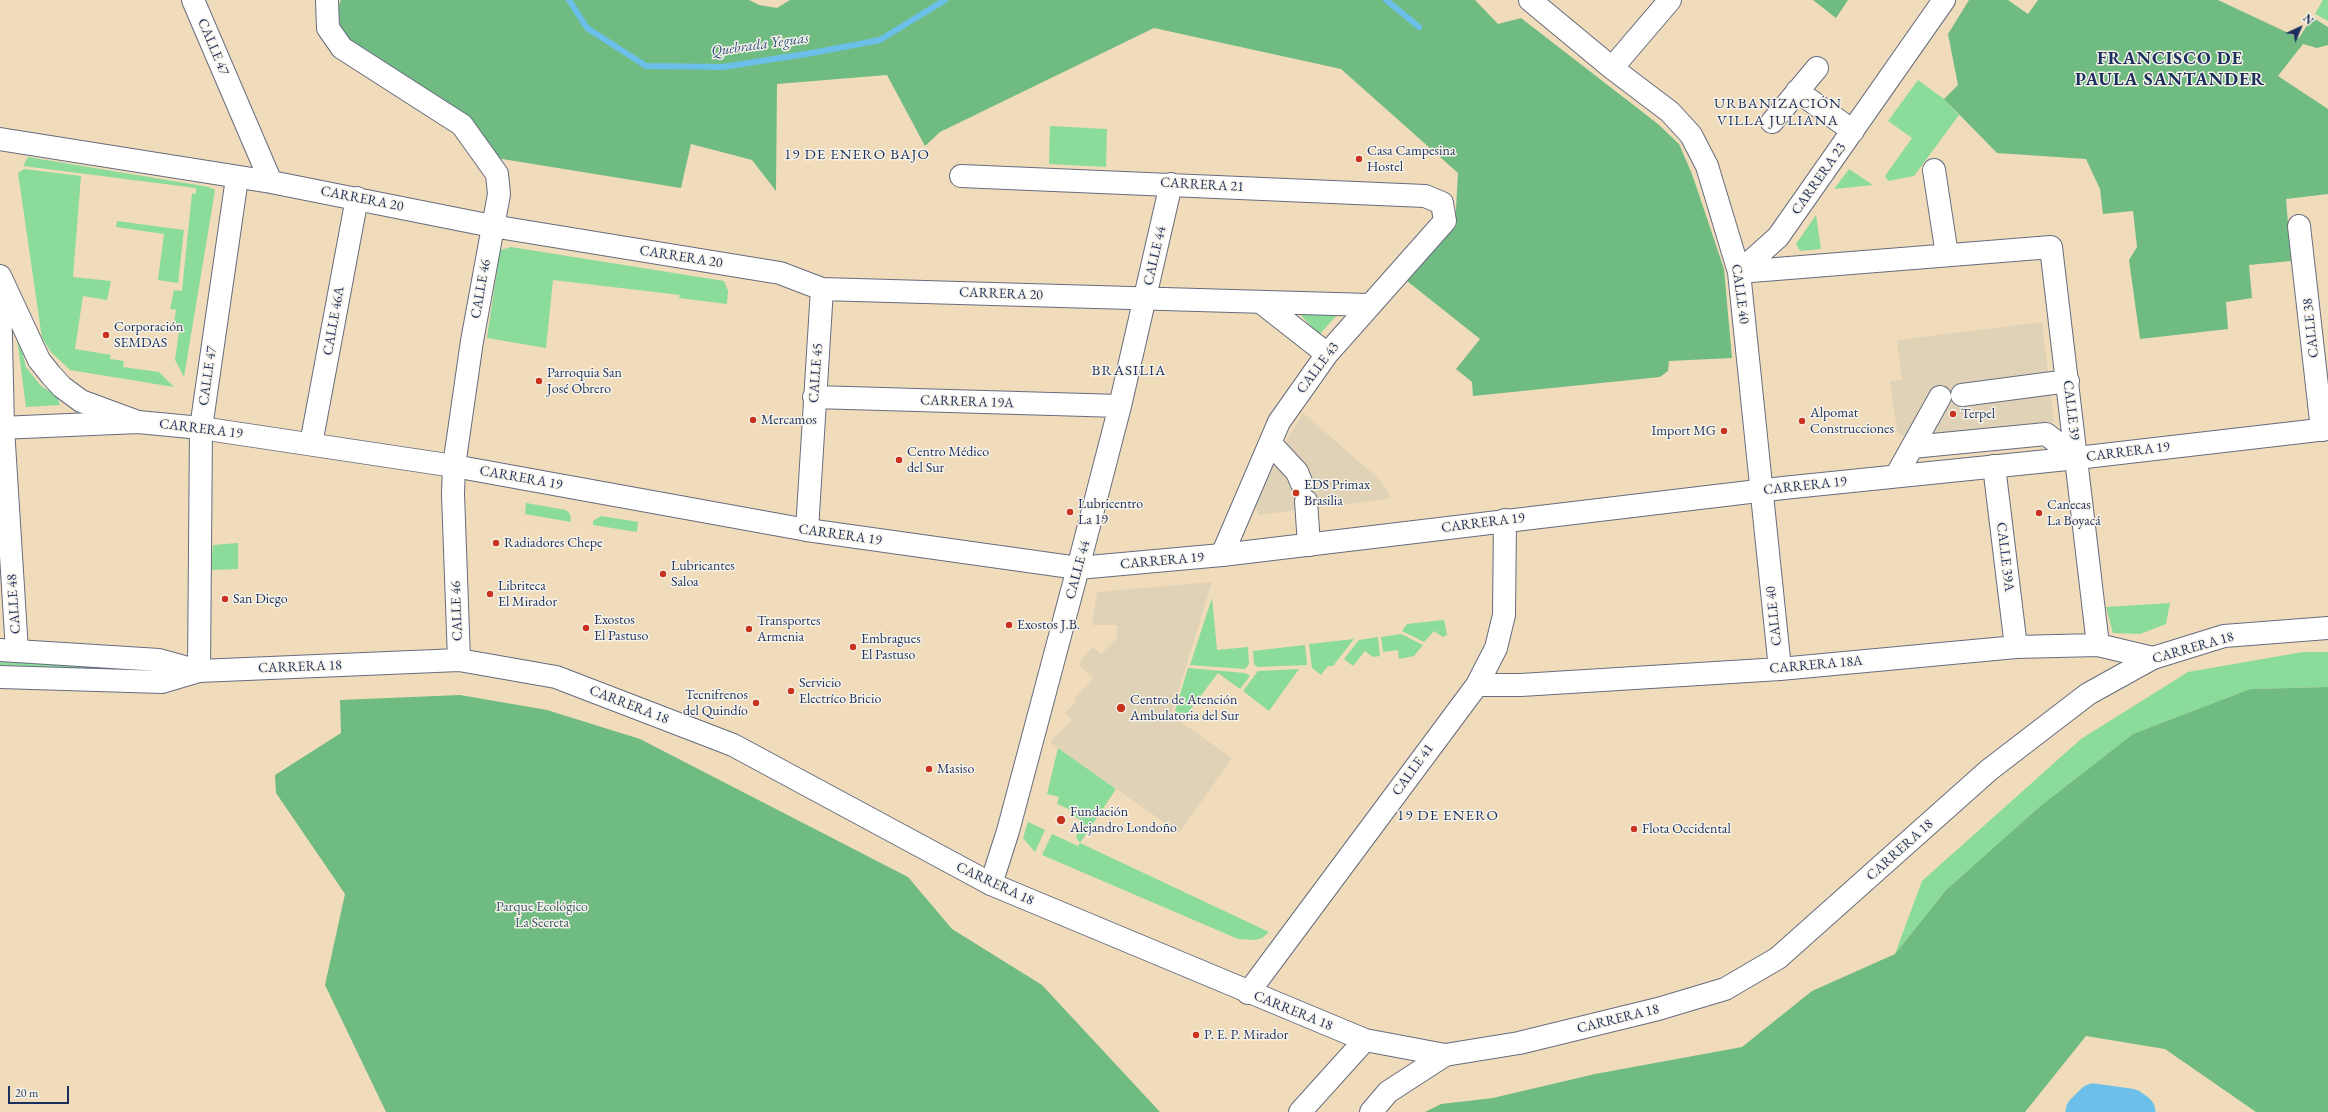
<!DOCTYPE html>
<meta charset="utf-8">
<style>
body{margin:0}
#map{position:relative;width:2328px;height:1112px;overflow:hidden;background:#f0dcba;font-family:"EB Garamond",serif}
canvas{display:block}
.north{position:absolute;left:2280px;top:8px;width:40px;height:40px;-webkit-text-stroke:3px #f7f3e8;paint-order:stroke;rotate:44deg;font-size:11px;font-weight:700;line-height:16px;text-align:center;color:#1b2f5e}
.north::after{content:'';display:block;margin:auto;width:14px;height:18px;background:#1b2f5e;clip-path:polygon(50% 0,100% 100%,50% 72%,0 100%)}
.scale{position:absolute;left:8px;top:1086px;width:61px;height:18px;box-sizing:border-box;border:2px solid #1b2f5e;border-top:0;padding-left:5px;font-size:12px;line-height:14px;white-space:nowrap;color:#1b2f5e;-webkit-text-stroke:3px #f7f3e8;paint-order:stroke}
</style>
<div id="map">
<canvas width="2328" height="1112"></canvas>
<div class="north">N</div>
<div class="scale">20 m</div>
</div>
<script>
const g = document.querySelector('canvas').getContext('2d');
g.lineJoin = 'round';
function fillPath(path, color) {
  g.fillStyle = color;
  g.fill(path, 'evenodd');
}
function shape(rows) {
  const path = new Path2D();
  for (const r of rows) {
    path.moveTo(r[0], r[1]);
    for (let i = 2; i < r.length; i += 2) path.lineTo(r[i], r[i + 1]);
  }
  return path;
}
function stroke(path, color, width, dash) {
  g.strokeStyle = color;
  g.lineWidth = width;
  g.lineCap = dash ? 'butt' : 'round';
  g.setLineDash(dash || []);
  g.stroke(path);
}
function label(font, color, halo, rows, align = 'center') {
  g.font = font + ' "EB Garamond",serif';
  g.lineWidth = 3;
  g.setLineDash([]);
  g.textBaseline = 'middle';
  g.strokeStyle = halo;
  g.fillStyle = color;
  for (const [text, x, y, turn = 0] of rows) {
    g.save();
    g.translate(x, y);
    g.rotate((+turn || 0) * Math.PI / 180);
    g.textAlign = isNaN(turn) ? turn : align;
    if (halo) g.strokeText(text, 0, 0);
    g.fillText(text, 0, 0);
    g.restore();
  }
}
const built = shape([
 [2042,322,2054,422,1909,439,1897,432,1890,381,1902,380,1897,340],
 [1303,413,1379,479,1390,495,1387,499,1258,515,1255,502,1249,503],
 [1212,582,1171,715,1232,758,1179,833,1050,742,1072,720,1065,713,1075,702,1073,700,1093,678,1078,664,1093,647,1101,654,1117,638,1117,625,1092,625,1097,592]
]);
const green = shape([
 [2323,0,2328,0,2328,21,2315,14],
 [1918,80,1944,99,1959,115,1914,176,1888,181,1885,176,1912,138,1888,121],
 [1050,126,1107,129,1106,167,1049,164],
 [28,157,209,187,215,190,184,377,175,360,180,324,174,323,176,310,170,309,174,290,182,291,192,193,196,194,196,188,23,166],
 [24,169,81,176,73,277,111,281,107,300,83,296,75,349,111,355,110,359,124,361,123,367,159,372,174,387,70,370,51,352,42,338,18,173],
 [1849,169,1873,185,1834,189],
 [1816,215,1821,249,1800,251,1796,244],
 [117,221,184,230,178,283,158,280,164,234,116,227],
 [511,247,724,281,728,291,727,304,679,298,680,295,553,280,546,348,487,338,500,250],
 [1299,313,1339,313,1319,335],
 [17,338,19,338,26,367,41,386,57,396,60,405,26,407],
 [526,503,566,510,570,514,571,522,525,514],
 [601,516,638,522,637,532,593,525,593,521],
 [238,543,238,569,211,570,213,545],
 [1212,598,1217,650,1248,647,1249,664,1245,669,1190,665],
 [2170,603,2166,624,2140,634,2113,633,2106,607],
 [1444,620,1447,635,1443,637,1434,631,1424,642,1402,631,1407,624],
 [1401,634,1423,645,1414,656,1399,659,1398,650,1383,652,1381,637],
 [1378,637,1380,656,1373,657,1365,651,1353,666,1344,659,1359,640],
 [1354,639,1333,666,1328,666,1321,675,1312,668,1309,644],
 [1305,645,1307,665,1257,667,1254,664,1253,651],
 [2303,652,2328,652,2328,687,2250,689,2133,734,2038,808,1946,890,1895,954,1922,881,2081,739,2188,672],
 [0,662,94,666,94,669,0,665],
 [1188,668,1245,673,1250,676,1240,689,1218,673,1184,718,1175,711],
 [1299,669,1269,711,1243,691,1258,671],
 [1058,748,1116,789,1080,843,1269,932,1262,938,1255,940,1238,939,1042,855,1052,834,1078,846,1080,843,1076,837,1083,821,1072,816,1073,811,1057,804,1059,797,1047,794],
 [1028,822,1045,830,1035,852,1023,838]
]);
const forest = shape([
 [341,0,749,0,759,5,777,8,790,0,1475,0,1498,24,1521,18,1658,124,1679,144,1692,174,1724,269,1732,358,1669,361,1668,371,1660,377,1473,396,1472,382,1456,369,1480,339,1407,281,1455,227,1458,173,1341,69,1154,28,940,132,925,146,887,75,777,84,776,191,752,160,691,144,681,188,490,157,341,32,338,8],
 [1813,0,1848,0,1836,18],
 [1969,0,2008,0,2028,14,2038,0,2218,0,2299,38,2312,17,2328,27,2328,45,2317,48,2303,44,2278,76,2328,109,2328,194,2286,199,2291,261,2249,265,2252,298,2226,302,2228,329,2140,339,2129,260,2137,247,2133,211,2103,214,2100,189,2086,159,1997,153,1944,99,1958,85,1948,34],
 [2328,687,2328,1112,2256,1112,2165,1049,2086,1036,2025,1112,1425,1112,1441,1104,1493,1098,1595,1074,1742,1047,1812,991,1895,954,1946,890,2038,808,2133,734,2250,689],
 [460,695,547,710,640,739,908,877,952,929,1042,985,1160,1112,386,1112,325,985,345,894,276,793,275,775,341,733,340,700]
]);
const stream = shape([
 [569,0,587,28,646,66,723,67,812,53,880,40,945,0],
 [1386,0,1419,27]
]);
const river = shape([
 [2084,1112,2094,1102,2130,1107,2137,1112]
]);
const minor = shape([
 [193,0,271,182],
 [327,0,328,28,342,48,462,125,497,174,499,194,472,341,454,466,453,494,459,660],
 [1530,0,1612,68,1670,112,1691,135,1707,166,1739,272,1780,669],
 [1612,68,1670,0],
 [1797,91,1853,131],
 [1772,122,1817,68],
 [0,139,271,182,492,226,780,273,822,289,1369,305],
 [1934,170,1947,255],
 [961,176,1425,196,1442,203,1445,221,1327,354,1279,422,1222,555],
 [2299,226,2322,430],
 [1739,272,2051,247,2098,645],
 [1739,272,1778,237,1944,0],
 [0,276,39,360,51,375,62,387,81,401,138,422],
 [0,294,3,428,17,651],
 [1262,303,1327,354],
 [1962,395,2068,381],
 [814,397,1120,406],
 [1270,443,1297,472,1302,484],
 [311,444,357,198],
 [1912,447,2046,434,2077,458],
 [1994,466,2016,647],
 [1896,476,1940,397],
 [1306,501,1309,545],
 [807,530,822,289],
 [199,671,201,428,237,178],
 [1477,685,1521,685,1780,669,2016,647,2098,645,2153,658],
 [991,884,1008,831,1078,568,1120,406,1171,184],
 [1248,993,1477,685,1496,648,1504,615,1505,520],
 [1300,1112,1365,1040],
 [1371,1112,1388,1092,1445,1055]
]);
const major = shape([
 [0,428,138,422,201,428,454,466,807,530,1078,568,1222,555,1783,488,2077,458,2328,429],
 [0,650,159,660,199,671],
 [0,677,162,682,199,671,459,660,556,677,733,745,991,884,1365,1040,1445,1055,1519,1043,1658,1009,1725,989,1778,958,1989,770,2088,694,2153,658,2224,636,2328,628]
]);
const markers = [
 [1359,159,4,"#c8321e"],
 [106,335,4,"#c8321e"],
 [539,381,4,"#c8321e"],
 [1953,414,4,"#c8321e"],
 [753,420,4,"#c8321e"],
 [1802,421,4,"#c8321e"],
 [1724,431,4,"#c8321e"],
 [899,460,4,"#c8321e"],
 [1296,493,4,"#c8321e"],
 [1070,512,4,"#c8321e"],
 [2039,513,4,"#c8321e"],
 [496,543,4,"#c8321e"],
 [663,574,4,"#c8321e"],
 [490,594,4,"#c8321e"],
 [225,599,4,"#c8321e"],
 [1009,625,4,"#c8321e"],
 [586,628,4,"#c8321e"],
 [749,629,4,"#c8321e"],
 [853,647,4,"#c8321e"],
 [791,691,4,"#c8321e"],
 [756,703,4,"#c8321e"],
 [1121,708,5,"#c8321e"],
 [929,769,4,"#c8321e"],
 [1061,820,5,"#c8321e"],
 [1634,829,4,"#c8321e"],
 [1196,1035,4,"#c8321e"]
];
const streetNames = [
 ["CALLE 47",213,47,67],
 ["CARRERA 23",1819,179,-55],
 ["CARRERA 21",1202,185,3],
 ["CARRERA 20",362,199,11],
 ["CALLE 44",1155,256,-77],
 ["CARRERA 20",681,257,9],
 ["CALLE 46",481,289,-80],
 ["CARRERA 20",1001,294,2],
 ["CALLE 40",1740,294,82],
 ["CALLE 46A",334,321,-80],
 ["CALLE 38",2311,328,-96],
 ["CALLE 43",1318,368,-53],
 ["CALLE 45",816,373,-86],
 ["CALLE 47",208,376,-82],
 ["CARRERA 19A",967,402,2],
 ["CALLE 39",2071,410,83],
 ["CARRERA 19",201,429,7],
 ["CARRERA 19",2128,452,-7],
 ["CARRERA 19",521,478,10],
 ["CARRERA 19",1805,486,-6],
 ["CARRERA 19",1483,523,-7],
 ["CARRERA 19",840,535,8],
 ["CALLE 39A",2005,557,83],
 ["CARRERA 19",1162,561,-5],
 ["CALLE 44",1078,570,-75],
 ["CALLE 48",14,604,-94],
 ["CALLE 46",457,611,-92],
 ["CALLE 40",1774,616,-96],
 ["CARRERA 18",2193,648,-16],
 ["CARRERA 18A",1816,665,-5],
 ["CARRERA 18",300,667,-2],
 ["CARRERA 18",629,705,21],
 ["CALLE 41",1413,770,-54],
 ["CARRERA 18",1900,850,-42],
 ["CARRERA 18",995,884,25],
 ["CARRERA 18",1293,1011,22],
 ["CARRERA 18",1618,1019,-14]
];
const poiNames = [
 ["Casa Campesina",1367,151],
 ["Hostel",1367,167],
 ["Corporación",114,327],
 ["SEMDAS",114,343],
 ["Parroquia San",547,373],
 ["José Obrero",547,389],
 ["Alpomat",1810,413],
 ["Construcciones",1810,429],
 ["Terpel",1961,414],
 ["Mercamos",761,420],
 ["Import MG",1716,431,"right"],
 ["Centro Médico",907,452],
 ["del Sur",907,468],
 ["EDS Primax",1304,485],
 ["Brasilia",1304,501],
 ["Lubricentro",1078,504],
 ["La 19",1078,520],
 ["Canecas",2047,505],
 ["La Boyacá",2047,521],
 ["Radiadores Chepe",504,543],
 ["Lubricantes",671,566],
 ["Saloa",671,582],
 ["Libriteca",498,586],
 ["El Mirador",498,602],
 ["San Diego",233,599],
 ["Exostos",594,620],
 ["El Pastuso",594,636],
 ["Transportes",757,621],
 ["Armenia",757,637],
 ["Exostos J.B.",1017,625],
 ["Embragues",861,639],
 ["El Pastuso",861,655],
 ["Servicio",799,683],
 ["Electríco Bricio",799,699],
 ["Tecnifrenos",748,695,"right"],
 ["del Quindío",748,711,"right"],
 ["Centro de Atención",1130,700],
 ["Ambulatoria del Sur",1130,716],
 ["Masiso",937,769],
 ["Fundación",1070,812],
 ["Alejandro Londoño",1070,828],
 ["Flota Occidental",1642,829],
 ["P. E. P. Mirador",1204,1035]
];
const parkNames = [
 ["Parque Ecológico",542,907],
 ["La Secreta",542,923]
];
const waterNames = [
 ["Quebrada Yeguas",760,45,-8]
];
const neighbourhoodNames = [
 ["URBANIZACIÓN",1778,104],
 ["VILLA JULIANA",1778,121],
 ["19 DE ENERO BAJO",857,155],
 ["BRASILIA",1129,371],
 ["19 DE ENERO",1448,816]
];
const districtNames = [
 ["FRANCISCO DE",2170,59],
 ["PAULA SANTANDER",2170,80]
];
fillPath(built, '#e0d2b6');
fillPath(green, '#8bdb9a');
fillPath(forest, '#70bb82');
stroke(stream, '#6cbfe8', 6);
stroke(river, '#6cbfe8', 37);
stroke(minor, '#666c7e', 24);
stroke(major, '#666c7e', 24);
stroke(minor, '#fff', 22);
stroke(major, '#fff', 22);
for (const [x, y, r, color] of markers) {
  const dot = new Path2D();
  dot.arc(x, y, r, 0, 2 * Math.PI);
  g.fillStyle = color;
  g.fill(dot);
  stroke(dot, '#f7f3e8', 1.5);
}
label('14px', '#1b2f5e', '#f7f3e8', streetNames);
label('14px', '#1b2f5e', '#f7f3e8', poiNames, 'left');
label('14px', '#375a6d', '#f7f3e8', parkNames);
label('italic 15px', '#2f5380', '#f7f3e8', waterNames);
g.letterSpacing = '1px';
label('15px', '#1b2f5e', '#f7f3e8', neighbourhoodNames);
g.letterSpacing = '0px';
g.letterSpacing = '1px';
label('bold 18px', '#1b2f5e', '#f7f3e8', districtNames);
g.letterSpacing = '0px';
</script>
